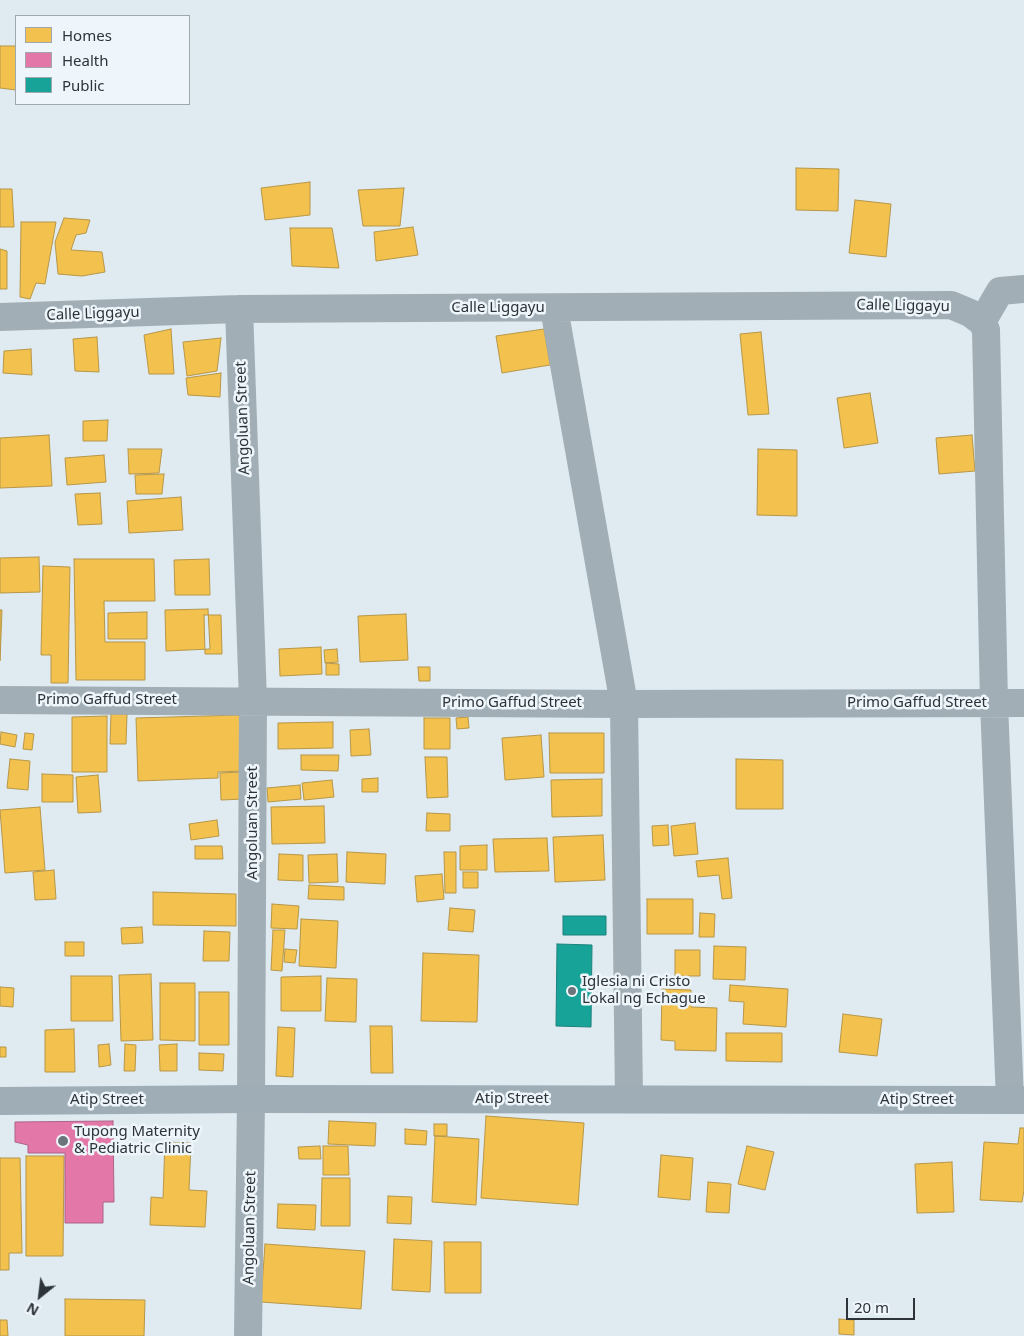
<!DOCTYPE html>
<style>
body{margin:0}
#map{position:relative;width:1024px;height:1336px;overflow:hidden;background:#dfeaf1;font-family:"Noto Sans",sans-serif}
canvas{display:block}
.legend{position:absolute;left:15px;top:15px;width:175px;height:90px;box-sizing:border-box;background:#eef6fc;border:1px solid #a0a8ae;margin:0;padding:6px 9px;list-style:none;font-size:15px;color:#2c343a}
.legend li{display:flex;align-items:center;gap:10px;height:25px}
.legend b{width:25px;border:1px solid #a0a8ae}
.north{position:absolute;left:15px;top:1271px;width:50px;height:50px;-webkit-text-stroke:4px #eef6fc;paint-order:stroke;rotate:209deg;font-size:14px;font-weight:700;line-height:20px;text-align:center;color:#2c343a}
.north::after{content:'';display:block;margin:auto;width:18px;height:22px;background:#2c343a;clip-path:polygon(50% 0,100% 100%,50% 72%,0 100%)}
.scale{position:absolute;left:846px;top:1298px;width:69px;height:22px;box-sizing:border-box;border:2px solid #2c343a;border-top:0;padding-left:6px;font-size:15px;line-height:18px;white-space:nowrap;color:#2c343a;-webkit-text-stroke:4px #eef6fc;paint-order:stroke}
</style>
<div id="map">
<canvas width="1024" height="1336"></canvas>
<ul class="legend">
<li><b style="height:14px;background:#f2c14e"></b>Homes</li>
<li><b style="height:14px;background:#e377a8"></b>Health</li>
<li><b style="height:14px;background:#17a398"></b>Public</li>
</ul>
<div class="north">N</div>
<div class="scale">20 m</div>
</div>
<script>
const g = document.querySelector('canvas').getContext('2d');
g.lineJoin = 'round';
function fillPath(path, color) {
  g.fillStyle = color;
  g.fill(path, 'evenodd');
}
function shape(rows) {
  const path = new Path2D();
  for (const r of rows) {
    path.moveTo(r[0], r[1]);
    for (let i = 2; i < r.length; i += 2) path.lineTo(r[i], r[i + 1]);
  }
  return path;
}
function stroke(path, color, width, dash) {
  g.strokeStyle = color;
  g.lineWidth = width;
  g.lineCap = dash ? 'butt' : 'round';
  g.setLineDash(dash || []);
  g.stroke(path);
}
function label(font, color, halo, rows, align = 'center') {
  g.font = font + ' "Noto Sans",sans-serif';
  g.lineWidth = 5;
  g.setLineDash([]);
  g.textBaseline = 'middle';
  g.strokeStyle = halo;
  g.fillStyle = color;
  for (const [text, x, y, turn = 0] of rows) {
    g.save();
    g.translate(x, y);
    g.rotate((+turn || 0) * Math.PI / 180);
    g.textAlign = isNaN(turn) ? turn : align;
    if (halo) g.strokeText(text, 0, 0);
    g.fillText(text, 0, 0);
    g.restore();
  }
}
const homes = shape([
 [0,46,16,46,16,90,0,88,0,46],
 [796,168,839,169,838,211,796,210,796,168],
 [310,182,310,215,265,220,261,188,310,182],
 [404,188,400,226,363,226,358,190,404,188],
 [0,189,12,189,14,227,0,227,0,189],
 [855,200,891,204,886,257,849,253,855,200],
 [64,218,90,220,86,233,76,235,71,250,102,252,105,272,82,276,58,274,55,242,64,218],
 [21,222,56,222,45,284,36,283,30,299,20,297,21,222],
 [413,227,418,255,376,261,374,232,413,227],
 [290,228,332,228,339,268,292,266,290,228],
 [0,249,7,251,7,289,0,289,0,249],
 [171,329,174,374,149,374,144,335,171,329],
 [544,329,550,365,502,373,496,336,544,329],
 [761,332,769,414,748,415,740,334,761,332],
 [97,337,99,372,75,371,73,339,97,337],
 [221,338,217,371,187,376,183,342,221,338],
 [31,349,32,375,3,373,4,351,31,349],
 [221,373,220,397,188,395,186,378,221,373],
 [870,393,878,443,844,448,837,398,870,393],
 [108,420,107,441,83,441,83,421,108,420],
 [49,435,52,486,0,488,0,438,49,435],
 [972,435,975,471,939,474,936,438,972,435],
 [128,449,162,449,159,473,129,474,128,449],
 [758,449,797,450,797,516,757,515,758,449],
 [104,455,106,482,67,485,65,458,104,455],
 [164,474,162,494,136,494,135,475,164,474],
 [100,493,102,524,78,525,75,494,100,493],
 [181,497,183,530,129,533,127,501,181,497],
 [39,557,40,592,0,593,0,558,39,557],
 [74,559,154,559,155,601,104,601,105,642,145,642,145,680,76,680,74,559],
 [209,559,210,595,175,595,174,560,209,559],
 [43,566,70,567,68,683,51,683,51,655,41,655,43,566],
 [208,609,210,649,166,651,165,610,208,609],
 [0,610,2,610,0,661,0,610],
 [147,612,147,639,108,639,108,613,147,612],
 [406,614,408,660,360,662,358,616,406,614],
 [204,615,221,615,222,654,205,654,204,615],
 [321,647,322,674,280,676,279,649,321,647],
 [337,649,338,662,325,663,324,650,337,649],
 [326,663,339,664,339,675,326,675,326,663],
 [418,667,430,667,430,681,419,681,418,667],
 [111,714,127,714,126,744,110,744,111,714],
 [240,715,242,771,218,772,218,778,138,781,136,718,240,715],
 [107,716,107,772,72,772,72,717,107,716],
 [468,717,469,728,457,729,456,718,468,717],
 [424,718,450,718,450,749,424,749,424,718],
 [333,722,333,748,278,749,278,723,333,722],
 [369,729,371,755,351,756,350,730,369,729],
 [1,732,17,735,15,747,0,744,1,732],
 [25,733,34,734,32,750,23,749,25,733],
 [549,733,604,733,604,773,550,773,549,733],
 [541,735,544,777,505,780,502,738,541,735],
 [301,755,339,755,338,771,301,770,301,755],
 [425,757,447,757,448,797,427,798,425,757],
 [10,759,30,761,28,790,7,788,10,759],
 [736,759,783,760,783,809,736,809,736,759],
 [243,772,244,799,221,800,220,773,243,772],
 [42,774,73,775,73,802,42,802,42,774],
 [98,775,101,812,78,813,76,777,98,775],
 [378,778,378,792,362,792,362,779,378,778],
 [602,779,602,816,552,817,551,780,602,779],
 [332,780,334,797,304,800,302,783,332,780],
 [300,785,301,799,268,802,267,788,300,785],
 [324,806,325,843,272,844,271,807,324,806],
 [40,807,45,870,5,873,0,810,40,807],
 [427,813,450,814,450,831,426,831,427,813],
 [217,820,219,836,191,840,189,824,217,820],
 [695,823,698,854,674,856,671,826,695,823],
 [668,825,669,845,653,846,652,826,668,825],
 [603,835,605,880,555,882,553,837,603,835],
 [547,838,549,871,495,872,493,839,547,838],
 [487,845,487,870,460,870,460,846,487,845],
 [195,846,222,846,223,859,195,859,195,846],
 [347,852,386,854,385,884,346,882,347,852],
 [444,852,456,852,456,893,445,893,444,852],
 [279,854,303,855,303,881,278,880,279,854],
 [337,854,338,882,309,883,308,855,337,854],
 [728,858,732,898,722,899,719,875,698,877,696,861,728,858],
 [54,870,56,899,35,900,33,872,54,870],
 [463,872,478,872,478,888,463,888,463,872],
 [442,874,444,899,417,902,415,876,442,874],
 [309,885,344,887,344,900,308,899,309,885],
 [153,892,236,894,236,926,153,925,153,892],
 [647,899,693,899,693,934,647,934,647,899],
 [272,904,299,906,297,929,271,928,272,904],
 [450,908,475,910,473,932,448,930,450,908],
 [700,913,715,914,714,937,699,937,700,913],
 [301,919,338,921,336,968,299,966,301,919],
 [142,927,143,943,122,944,121,928,142,927],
 [273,930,285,930,282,971,271,970,273,930],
 [204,931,230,932,229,961,203,961,204,931],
 [65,942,84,942,84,956,65,956,65,942],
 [714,946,746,947,745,980,713,979,714,946],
 [285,949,297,950,295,963,284,962,285,949],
 [675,950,700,950,700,976,675,976,675,950],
 [423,953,479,955,477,1022,421,1021,423,953],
 [151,974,153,1040,121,1041,119,975,151,974],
 [71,976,112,976,113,1021,71,1021,71,976],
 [321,976,321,1011,281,1011,281,977,321,976],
 [327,978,357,979,356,1022,325,1021,327,978],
 [160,983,195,983,195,1041,160,1040,160,983],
 [730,985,788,989,786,1027,743,1024,744,1002,729,1001,730,985],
 [0,987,14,988,13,1007,0,1006,0,987],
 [662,989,691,990,691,1007,717,1008,716,1051,675,1050,675,1041,661,1040,662,989],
 [199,992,229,992,229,1045,199,1045,199,992],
 [843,1014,882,1019,877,1056,839,1052,843,1014],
 [370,1026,392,1026,393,1073,371,1073,370,1026],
 [278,1027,295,1028,293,1077,276,1076,278,1027],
 [74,1029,75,1072,45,1072,45,1030,74,1029],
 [726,1033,782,1033,782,1062,726,1061,726,1033],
 [109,1044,111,1065,99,1067,98,1045,109,1044],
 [125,1044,136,1045,135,1071,124,1071,125,1044],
 [177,1044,177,1071,160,1071,159,1045,177,1044],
 [0,1047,6,1047,6,1057,0,1057,0,1047],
 [199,1053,224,1054,223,1071,199,1070,199,1053],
 [486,1116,584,1123,578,1205,481,1198,486,1116],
 [329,1121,376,1123,375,1146,328,1144,329,1121],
 [434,1124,447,1124,447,1136,434,1136,434,1124],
 [1020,1128,1024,1128,1024,1190,1022,1202,980,1200,984,1142,1018,1144,1020,1128],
 [405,1129,427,1131,426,1145,405,1144,405,1129],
 [435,1136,479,1139,476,1205,432,1202,435,1136],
 [165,1142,191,1143,189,1190,207,1191,205,1227,150,1225,151,1197,163,1198,165,1142],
 [320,1146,321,1159,299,1159,298,1147,320,1146],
 [323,1146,348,1146,349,1175,323,1175,323,1146],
 [747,1146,774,1152,765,1190,738,1184,747,1146],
 [661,1155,693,1158,690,1200,658,1197,661,1155],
 [26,1156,64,1156,63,1256,26,1256,26,1156],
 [0,1158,20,1158,22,1253,9,1253,9,1270,0,1270,0,1158],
 [952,1162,954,1212,917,1213,915,1164,952,1162],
 [322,1178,350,1178,350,1226,321,1226,322,1178],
 [708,1182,731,1184,729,1213,706,1212,708,1182],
 [388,1196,412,1197,411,1224,387,1223,388,1196],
 [278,1204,316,1205,315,1230,277,1228,278,1204],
 [394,1239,432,1241,430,1292,392,1290,394,1239],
 [444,1242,481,1242,481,1293,445,1293,444,1242],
 [265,1244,365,1251,361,1309,261,1302,265,1244],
 [65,1299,145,1300,144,1336,65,1336,65,1299],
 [839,1319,854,1320,854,1335,839,1334,839,1319],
 [0,1320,7,1320,8,1336,0,1336,0,1320]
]);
const health = shape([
 [113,1121,114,1202,103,1202,103,1223,65,1223,65,1153,28,1153,28,1145,15,1142,15,1122,113,1121]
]);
const public = shape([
 [563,916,606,916,606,935,563,935,563,916],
 [557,944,592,945,591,1027,556,1026,557,944]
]);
const street = shape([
 [554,308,624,704,629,1099],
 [239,309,253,700,251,1099,248,1336],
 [0,317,239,309,951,305,970,313,982,322,986,330,994,703,1010,1100],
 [982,322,1000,291,1024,289],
 [0,700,624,704,1024,703]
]);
const secondary = shape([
 [0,1101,251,1099,1024,1100]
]);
const markers = [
 [572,991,5,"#6b747a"],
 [63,1141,6,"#6b747a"]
];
const streetNames = [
 ["Calle Liggayu",903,306,1],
 ["Calle Liggayu",498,308],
 ["Calle Liggayu",93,314,-2],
 ["Angoluan Street",243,418,-92],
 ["Primo Gaffud Street",107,700],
 ["Primo Gaffud Street",512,703],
 ["Primo Gaffud Street",917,703],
 ["Angoluan Street",253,823,-90],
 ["Atip Street",512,1099],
 ["Atip Street",107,1100],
 ["Atip Street",917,1100],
 ["Angoluan Street",250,1228,-89]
];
const poiNames = [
 ["Iglesia ni Cristo",582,982],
 ["Lokal ng Echague",582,999],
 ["Tupong Maternity",74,1132],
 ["& Pediatric Clinic",74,1149]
];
fillPath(homes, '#f2c14e');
stroke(homes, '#b79748', 1);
fillPath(health, '#e377a8');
stroke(health, '#ac6387', 1);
fillPath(public, '#17a398');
stroke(public, '#1d827c', 1);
stroke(street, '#a1aeb6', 28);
stroke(secondary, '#9eadb6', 28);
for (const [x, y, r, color] of markers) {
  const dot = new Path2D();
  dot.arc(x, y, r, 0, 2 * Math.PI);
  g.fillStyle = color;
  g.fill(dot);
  stroke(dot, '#eef6fc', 2);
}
label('15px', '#2c343a', '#eef6fc', streetNames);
label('15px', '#2c343a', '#eef6fc', poiNames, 'left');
</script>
